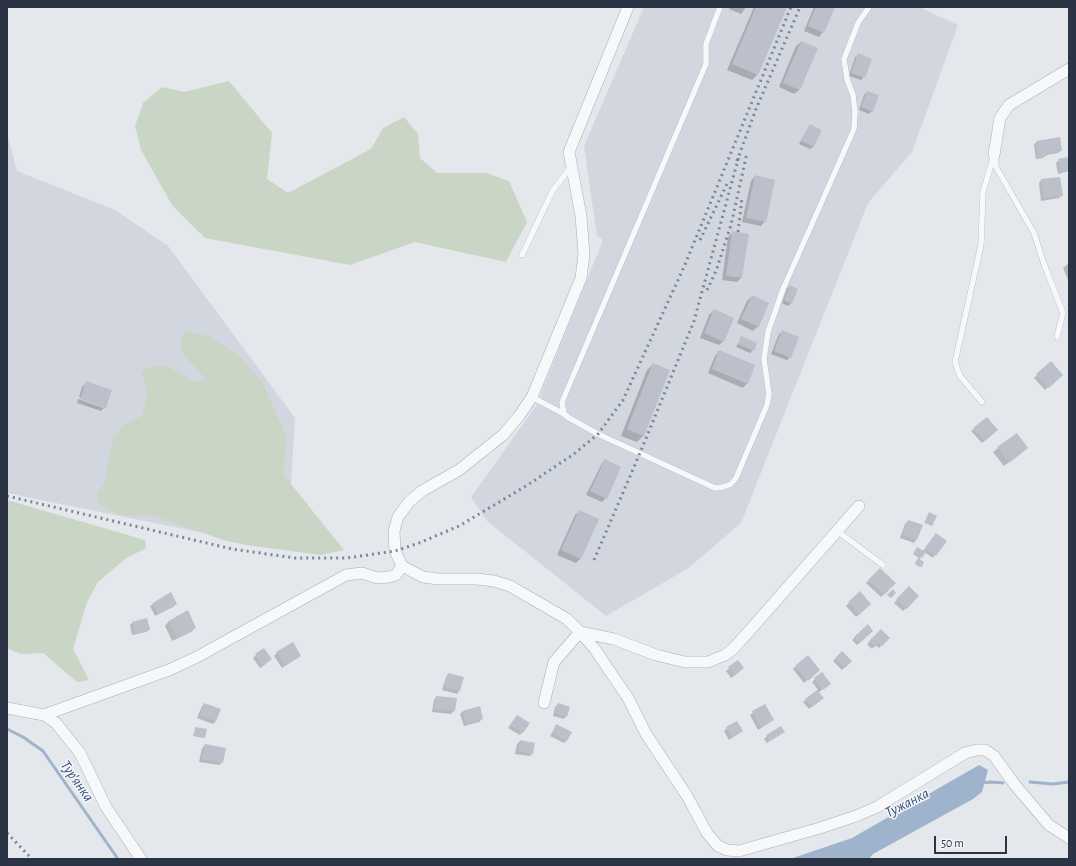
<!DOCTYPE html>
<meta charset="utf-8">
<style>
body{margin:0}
#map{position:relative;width:1076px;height:866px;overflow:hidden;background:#e4e7ec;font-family:"Alegreya Sans",sans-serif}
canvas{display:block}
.frame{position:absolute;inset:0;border:8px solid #2b3445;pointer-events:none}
.scale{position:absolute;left:934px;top:836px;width:73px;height:18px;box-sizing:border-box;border:2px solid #2b3445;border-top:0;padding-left:5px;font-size:12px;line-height:14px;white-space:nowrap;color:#2b3445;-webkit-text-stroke:3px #f4f6f9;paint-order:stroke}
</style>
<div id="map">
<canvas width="1076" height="866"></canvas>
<div class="frame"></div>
<div class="scale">50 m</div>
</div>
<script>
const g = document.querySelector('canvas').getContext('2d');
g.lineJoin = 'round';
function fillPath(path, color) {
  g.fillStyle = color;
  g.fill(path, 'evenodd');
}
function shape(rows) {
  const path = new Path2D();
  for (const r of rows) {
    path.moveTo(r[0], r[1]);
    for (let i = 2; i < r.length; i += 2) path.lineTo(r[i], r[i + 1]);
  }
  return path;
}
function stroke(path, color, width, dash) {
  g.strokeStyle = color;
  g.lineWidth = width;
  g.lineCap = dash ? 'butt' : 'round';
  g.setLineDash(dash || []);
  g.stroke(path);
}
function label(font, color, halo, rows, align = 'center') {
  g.font = font + ' "Alegreya Sans",sans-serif';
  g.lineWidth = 3;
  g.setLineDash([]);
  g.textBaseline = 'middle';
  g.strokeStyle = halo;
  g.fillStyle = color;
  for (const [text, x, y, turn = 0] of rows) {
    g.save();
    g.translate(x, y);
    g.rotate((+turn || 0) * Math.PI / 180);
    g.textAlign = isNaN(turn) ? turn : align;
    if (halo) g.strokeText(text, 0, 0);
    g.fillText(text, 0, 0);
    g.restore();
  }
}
const built = shape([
 [644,7,919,7,958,25,912,152,868,203,741,523,687,569,606,616,487,521,471,497,536,406,603,240,597,236,584,146],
 [7,133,17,171,115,210,168,246,295,418,287,550,7,493]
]);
const green = shape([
 [229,81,272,133,267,179,288,193,371,149,383,128,404,117,418,134,420,158,437,173,486,173,509,181,527,222,506,262,415,242,350,265,205,238,172,205,141,150,135,126,143,103,162,87,184,92],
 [185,331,208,336,238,355,263,383,287,438,283,474,344,550,321,555,246,545,223,540,155,516,120,515,109,510,99,504,97,493,104,484,113,438,122,426,142,416,148,393,141,372,152,366,164,365,196,382,207,380,183,354,180,343],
 [7,500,145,540,146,548,125,559,98,582,87,602,73,649,89,680,77,682,43,653,20,654,7,648]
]);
const water = shape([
 [979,765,988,770,982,792,973,799,873,854,869,859,790,859,852,838]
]);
const shadow = shape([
 [730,7,746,7,741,14,729,9],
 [754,7,786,7,758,74,752,80,727,70],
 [814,7,833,7,823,32,819,37,804,31],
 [801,42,816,48,799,90,794,94,779,87,796,46],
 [858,55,864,77,861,80,849,76,855,57],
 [867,92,872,111,869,114,859,110,864,95],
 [810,125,821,130,813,147,810,149,799,144,808,128],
 [1037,142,1061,150,1058,153,1046,155,1043,158,1036,159,1034,144],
 [1069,158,1069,171,1058,174,1056,163,1059,160],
 [755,176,765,221,761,226,742,222,751,181],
 [1041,180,1062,195,1059,198,1041,201,1039,183],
 [733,232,748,234,741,278,737,282,722,280,728,237],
 [1069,263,1069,282,1063,268],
 [790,286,791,303,788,306,782,303,787,289],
 [752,296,758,326,753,331,737,323,747,301],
 [714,310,723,341,719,345,700,338,709,315],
 [782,332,790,357,787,360,771,354,779,334],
 [742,337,753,350,750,353,736,347],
 [719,351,747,383,743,388,708,373,715,356],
 [1051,362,1062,375,1045,390,1034,378],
 [653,364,669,371,643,436,637,442,621,436,647,370],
 [87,382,105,407,101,411,77,403,78,399,104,408,104,406,79,397,82,387],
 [974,429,994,433,982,443,971,431],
 [998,448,1027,448,1004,466,993,452],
 [605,460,606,498,602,502,586,495,601,465],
 [580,511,598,519,580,559,576,563,557,555,575,515],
 [908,521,921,526,916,540,914,543,900,538,905,524],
 [936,534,935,555,933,558,924,552,919,560,921,566,920,567,915,564,919,558,913,554,916,549,923,551],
 [880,569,895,583,881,597,866,583],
 [909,587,918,596,903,611,894,603],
 [170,593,176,604,173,607,155,616,150,606],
 [860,593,870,604,856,617,846,606],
 [187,611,195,628,191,632,172,641,165,626,169,621],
 [133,622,149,630,146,632,132,635,130,625],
 [867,626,872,631,857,645,852,640],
 [881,631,888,638,879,648,876,645,872,649,867,644],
 [264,649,268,662,260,668,253,658],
 [277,653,297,658,282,668,274,656],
 [842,653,850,661,842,670,833,661],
 [738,661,740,671,731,678,726,671],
 [796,666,816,672,804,683,793,669],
 [822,673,827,686,818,693,820,701,809,709,803,702,818,690,812,682],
 [448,674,459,691,457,694,442,690,446,677],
 [436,697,455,699,454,711,451,714,432,712,434,700],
 [204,704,216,721,213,724,197,718,202,706],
 [558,704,566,716,564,719,553,716,555,707],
 [764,705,773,720,758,730,750,715],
 [479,707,482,719,479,722,464,726,460,714,463,711],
 [517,716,522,733,520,735,508,728],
 [557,725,567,740,564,743,550,736],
 [196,728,205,737,203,738,193,736],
 [727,728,742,731,729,740,724,731],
 [784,732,767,743,764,739,767,736],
 [520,741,534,743,532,754,530,756,515,754,517,744],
 [205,745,222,763,219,765,199,762,202,748]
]);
const stream = shape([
 [7,729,23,737,43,751,118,859],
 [1030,782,1053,784,1069,782],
 [982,783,991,782,1003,783]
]);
const building = shape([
 [756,7,787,7,758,75,732,64],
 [816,7,835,7,824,33,808,26],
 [801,41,818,48,800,90,783,83],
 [858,53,872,59,865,78,851,73],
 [867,91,879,95,873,112,861,107],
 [810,124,822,130,814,147,801,141],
 [1060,137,1062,151,1046,153,1047,156,1038,157,1036,141],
 [1069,157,1069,170,1061,171,1058,159],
 [755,175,775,180,766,222,746,218],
 [1060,177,1063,196,1043,198,1041,179],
 [732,231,749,234,742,278,726,276],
 [790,285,798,289,792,304,784,300],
 [752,295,769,303,759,327,741,319],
 [714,309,734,318,724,342,704,333],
 [782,330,799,337,791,358,774,351],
 [741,336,757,343,754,351,738,344],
 [719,350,755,365,748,384,712,369],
 [1051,361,1063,375,1049,388,1036,374],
 [653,363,670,370,644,436,627,429],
 [86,381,112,390,106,408,80,399],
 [987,417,998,430,985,441,973,428],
 [1017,433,1028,448,1009,463,997,447],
 [605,459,621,467,607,499,590,491],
 [579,510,599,519,581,559,561,550],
 [929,512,937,516,932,526,924,523],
 [908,520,923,525,917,540,903,535],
 [936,533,947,541,936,556,925,548],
 [917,547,926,552,922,558,914,553],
 [918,558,924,562,922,567,915,563],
 [880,568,896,583,884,595,868,580],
 [909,586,919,596,907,609,896,599],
 [893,589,896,593,891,598,887,595],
 [860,591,871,604,859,615,848,602],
 [171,592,177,604,158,614,153,603],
 [188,610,196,628,177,638,169,621],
 [147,618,150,630,135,633,132,622],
 [868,624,873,631,860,643,854,637],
 [881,629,890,638,882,646,879,643,876,647,869,641],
 [293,642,301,656,285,666,276,652],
 [264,648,272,659,263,666,255,654],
 [842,651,852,661,845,668,835,658],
 [808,655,820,670,808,681,795,666],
 [738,660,744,668,734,676,728,667],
 [822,672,831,684,823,690,814,678],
 [448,673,464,677,460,691,444,687],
 [817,690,824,698,812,707,805,699],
 [436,696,457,698,455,711,435,709],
 [204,703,221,709,216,721,200,715],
 [558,703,570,707,567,717,555,713],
 [765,704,774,720,761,728,752,711],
 [480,706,483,719,466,724,463,711],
 [517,715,530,723,523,733,510,725],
 [737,721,743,731,732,738,726,727],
 [556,724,572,732,567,741,552,733],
 [781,726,785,732,770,741,766,735],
 [195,727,207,729,205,738,194,735],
 [520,740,535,743,533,754,518,751],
 [205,744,226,748,223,763,202,759]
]);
const service = shape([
 [720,7,706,44,706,64,562,402,564,414,569,418,598,434,715,488,723,487,731,484,736,478,767,405,769,394,764,359,768,332,783,289,812,224,854,129,855,112,853,95,847,79,844,59,858,23,869,7],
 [995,157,996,167,1034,233,1044,264,1063,313,1057,337],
 [522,255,553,190,571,167],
 [532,397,564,414],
 [982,402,960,376,955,362,981,245,983,192,994,155],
 [837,531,883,565]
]);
const minor = shape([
 [628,7,569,152,581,216,584,254,581,278,532,397,519,416,503,435,459,470,422,491,409,502,398,517,394,531,395,551,402,566,423,577,438,579,477,579,494,581,510,586,567,619,580,632,594,648,628,698,646,734,687,796,707,833,718,846,727,850,739,851,820,828,856,816,877,807,965,753,977,750,985,750,994,756,1015,785,1049,825,1069,838],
 [994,155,1000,118,1009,105,1069,69],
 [544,703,554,662,580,632,614,639,656,655,685,662,708,662,725,655,733,649,751,629,859,506],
 [7,708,44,715,56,723,80,753,106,807,141,859],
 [44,715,169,670,197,657,346,575,362,573,377,578,389,577,396,575,402,566]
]);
const rail = shape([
 [737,161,756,109,800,7],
 [738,232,742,198],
 [700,240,727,184],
 [707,290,716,271,731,225,747,153],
 [7,496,232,549,295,558,347,558,395,551,419,543,459,526,526,486,574,454,598,434,623,400,684,267,791,7],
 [594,560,640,453,694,321,739,156],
 [7,833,32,859]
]);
const waterNames = [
 ["Тур'янка",77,781,55],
 ["Тужанка",907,803,-27]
];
fillPath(built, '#d2d6de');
fillPath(green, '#c9d6c5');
fillPath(water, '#9fb4cc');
fillPath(shadow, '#0003');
stroke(stream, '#9fb4cc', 3);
fillPath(building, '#bbc0ca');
stroke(service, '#a9aeb7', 6);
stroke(minor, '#a9aeb7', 12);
stroke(service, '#f7f8fa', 5.5);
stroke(minor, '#f7f8fa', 11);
stroke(rail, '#7d8696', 3, [2, 4]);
label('italic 15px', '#34527a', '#f4f6f9', waterNames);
</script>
